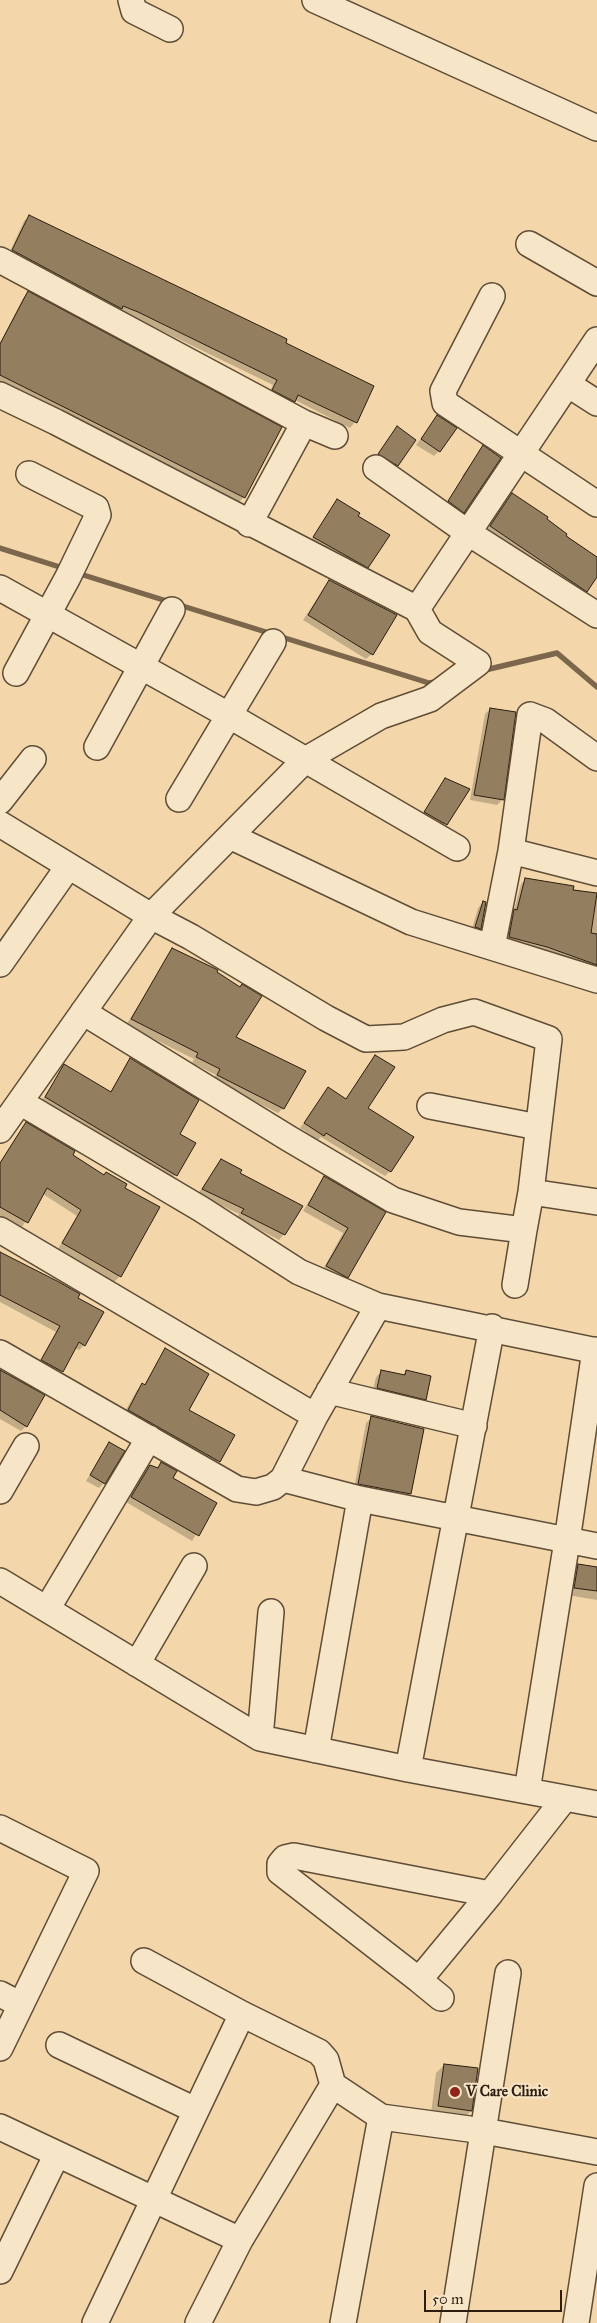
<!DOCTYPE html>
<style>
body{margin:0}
#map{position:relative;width:597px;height:2323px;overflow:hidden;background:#f3d7aa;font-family:"IM FELL Great Primer",serif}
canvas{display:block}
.scale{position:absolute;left:424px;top:2290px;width:138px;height:22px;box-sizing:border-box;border:2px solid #2d1d0f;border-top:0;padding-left:6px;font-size:15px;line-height:18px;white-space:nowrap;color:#2d1d0f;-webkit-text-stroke:4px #f7e5c8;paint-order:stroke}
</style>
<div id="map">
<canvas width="597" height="2323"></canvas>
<div class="scale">50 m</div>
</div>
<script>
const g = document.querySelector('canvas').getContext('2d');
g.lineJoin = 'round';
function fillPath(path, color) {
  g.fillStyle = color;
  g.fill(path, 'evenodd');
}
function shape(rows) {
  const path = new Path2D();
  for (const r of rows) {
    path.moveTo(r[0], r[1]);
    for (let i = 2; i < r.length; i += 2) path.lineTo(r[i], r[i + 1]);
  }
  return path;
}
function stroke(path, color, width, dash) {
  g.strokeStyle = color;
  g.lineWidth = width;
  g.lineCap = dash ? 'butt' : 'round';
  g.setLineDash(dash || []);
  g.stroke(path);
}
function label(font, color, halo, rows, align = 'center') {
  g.font = font + ' "IM FELL Great Primer",serif';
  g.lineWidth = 4;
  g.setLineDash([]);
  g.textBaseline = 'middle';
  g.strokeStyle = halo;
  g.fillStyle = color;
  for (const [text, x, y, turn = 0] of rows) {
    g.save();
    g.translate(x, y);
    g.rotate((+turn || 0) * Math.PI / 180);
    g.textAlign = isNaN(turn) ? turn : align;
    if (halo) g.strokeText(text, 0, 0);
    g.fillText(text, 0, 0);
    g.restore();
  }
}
const shadow = shape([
 [30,216,372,387,355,422,350,428,295,400,289,406,268,395,273,385,8,256,24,221],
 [28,293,244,497,239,502,0,382,0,343,23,298],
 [437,417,439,451,434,456,416,445],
 [397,428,397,465,392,470,374,460],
 [483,447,463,512,458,517,444,507,464,478,462,476],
 [512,495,597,558,597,575,581,596,485,532],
 [337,501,356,517,367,567,362,572,309,543],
 [329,581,372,654,366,659,303,620],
 [490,709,515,713,502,800,497,805,470,800,485,714],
 [445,779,468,790,440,830,420,818],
 [526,879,597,894,597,971,504,942,510,915,514,911,521,884],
 [483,902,480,928,475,933,471,932,478,908],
 [173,950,283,1108,278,1113,212,1080,216,1075,192,1063,194,1059,126,1025],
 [375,1056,366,1108,390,1171,385,1176,321,1137,318,1140,300,1128,328,1089,345,1100],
 [130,1059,178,1135,194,1143,171,1181,40,1103,64,1066,110,1092],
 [26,1124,124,1188,158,1207,120,1276,114,1282,58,1249,77,1216,43,1194,22,1227,0,1216,0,1164],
 [221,1160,239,1173,284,1234,279,1240,237,1218,239,1214,198,1194],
 [324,1178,384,1213,347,1277,342,1282,322,1271,343,1233,303,1211],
 [0,1253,77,1299,84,1345,79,1350,75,1348,56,1377,37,1366,56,1332,0,1302],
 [166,1349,188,1410,233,1435,213,1467,123,1415,137,1390,144,1385],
 [0,1371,26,1426,21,1431,0,1419],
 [406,1371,425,1399,419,1404,372,1393,376,1377,381,1372,402,1376],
 [372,1417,422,1430,410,1494,405,1499,354,1489,366,1423],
 [109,1443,104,1483,99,1488,86,1481],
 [161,1463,171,1478,216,1503,192,1541,126,1502,145,1472,150,1466,156,1469],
 [578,1565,597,1568,597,1600,567,1595,570,1573],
 [444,2065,471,2111,463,2119,431,2114,436,2073]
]);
const stream = shape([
 [0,548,66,569],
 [77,573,429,683,436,682],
 [481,671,557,653,597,687]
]);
const building = shape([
 [29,215,287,339,286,343,374,386,357,423,298,395,295,402,272,390,277,380,138,312,123,306,122,309,12,250,29,215],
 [28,291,282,427,245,498,0,375,0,344,28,291],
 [437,415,457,428,440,452,421,439,437,415],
 [397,426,416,440,398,466,378,454,397,426],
 [483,445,501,458,464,513,448,501,483,445],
 [512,493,548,517,547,519,567,534,566,536,597,557,597,577,587,592,490,526,512,493],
 [337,499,360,513,358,516,390,535,368,568,313,537,337,499],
 [329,580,397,615,373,655,308,615,329,580],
 [490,708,516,712,504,800,474,795,490,708],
 [445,778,470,789,447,825,424,812,445,778],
 [525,878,574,886,573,890,597,893,591,933,597,934,597,965,547,947,509,937,514,909,517,910,525,878],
 [483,901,486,902,481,929,475,927,483,901],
 [172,948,218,970,217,972,240,987,242,984,262,996,236,1037,306,1071,284,1109,217,1075,220,1069,196,1057,198,1053,131,1019,172,948],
 [375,1055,395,1067,368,1108,414,1137,391,1172,326,1133,324,1136,304,1123,328,1087,346,1099,375,1055],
 [130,1058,199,1100,180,1134,196,1143,177,1176,45,1097,64,1064,111,1092,130,1058],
 [26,1122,75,1151,73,1155,104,1175,106,1172,127,1184,125,1188,160,1207,121,1277,62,1243,81,1210,47,1188,28,1223,0,1207,0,1163,26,1122],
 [221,1159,242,1170,240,1173,303,1206,285,1235,241,1213,244,1209,202,1189,221,1159],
 [324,1176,386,1212,348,1278,326,1266,348,1228,308,1205,324,1176],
 [0,1252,59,1282,80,1294,78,1298,104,1312,85,1346,79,1342,63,1372,41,1360,60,1326,0,1295,0,1252],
 [165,1348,209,1374,189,1410,235,1435,220,1462,128,1410,142,1383,145,1385,165,1348],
 [0,1370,45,1395,27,1427,0,1410,0,1370],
 [381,1370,405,1375,406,1370,431,1376,426,1400,377,1388,381,1370],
 [371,1416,424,1429,411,1494,358,1484,371,1416],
 [109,1442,125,1451,105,1484,90,1475,109,1442],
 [161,1462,177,1471,173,1478,217,1503,199,1536,131,1497,150,1465,158,1468,161,1462],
 [578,1564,597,1567,597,1591,574,1588,578,1564],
 [444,2064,478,2068,472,2111,438,2106,444,2064]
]);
const minor = shape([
 [131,0,134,11,170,29],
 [315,0,597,128],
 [529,244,597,283],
 [0,260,304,423],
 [492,296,443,391,445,403,597,504],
 [569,385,597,403],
 [0,395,56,422,417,609,597,340],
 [376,468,467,532,597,615],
 [249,524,304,423,335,436],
 [0,588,230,716,457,848],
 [16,673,68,577,98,515,96,508,29,474],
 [97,747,172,610],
 [179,799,273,642],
 [0,801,33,759],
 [0,824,151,916,191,937,326,1018,366,1039,404,1037,443,1020,474,1012,549,1039,531,1192],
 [230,836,411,922,597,980],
 [511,851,597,873],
 [492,947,511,851,530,715,546,721,597,758],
 [0,964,68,867],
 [83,1012,288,1138,393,1200,459,1222,524,1230,531,1192,597,1202],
 [20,1102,201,1209,299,1272,378,1306],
 [430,1106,538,1127],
 [0,1130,151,916,305,760,381,716,430,699,478,663,430,632,417,609],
 [0,1230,315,1416],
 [515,1285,524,1230],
 [0,1353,237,1489,256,1492,273,1487,283,1479,315,1416,378,1306,597,1351],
 [329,1391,474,1426],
 [283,1479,360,1499,597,1546],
 [0,1491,26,1446],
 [0,1581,260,1738],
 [47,1609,149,1438],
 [271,1612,260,1738,408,1769,492,1327],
 [137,1664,194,1566],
 [316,1750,360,1499],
 [408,1769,597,1804],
 [527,1791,567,1541,595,1350],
 [0,1828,86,1871,0,2048],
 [490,1894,294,1856,285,1858,280,1864,280,1872,419,1980,490,1894,565,1798],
 [144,1961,242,2014,319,2052,326,2060,333,2085],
 [419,1980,441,1998],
 [0,1994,21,2005],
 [59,2045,195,2110],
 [0,2127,240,2240],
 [0,2271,57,2154],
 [95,2323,242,2014],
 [198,2323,240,2240,333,2085,381,2117,484,2131,597,2152],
 [343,2323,381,2117],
 [453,2323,508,1973],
 [576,2323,597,2186]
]);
const markers = [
 [455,2092,6,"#8f2418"]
];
const poiNames = [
 ["V Care Clinic",466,2092]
];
fillPath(shadow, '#0003');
stroke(stream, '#7c674c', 5.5);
fillPath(building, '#947e60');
stroke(building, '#2d1d0f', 1);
stroke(minor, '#5e4c36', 28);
stroke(minor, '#f7e5c8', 25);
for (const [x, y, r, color] of markers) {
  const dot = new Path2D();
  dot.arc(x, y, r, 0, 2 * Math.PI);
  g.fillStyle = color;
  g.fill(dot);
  stroke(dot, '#f7e5c8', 2);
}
label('bold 15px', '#2d1d0f', '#f7e5c8', poiNames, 'left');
</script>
